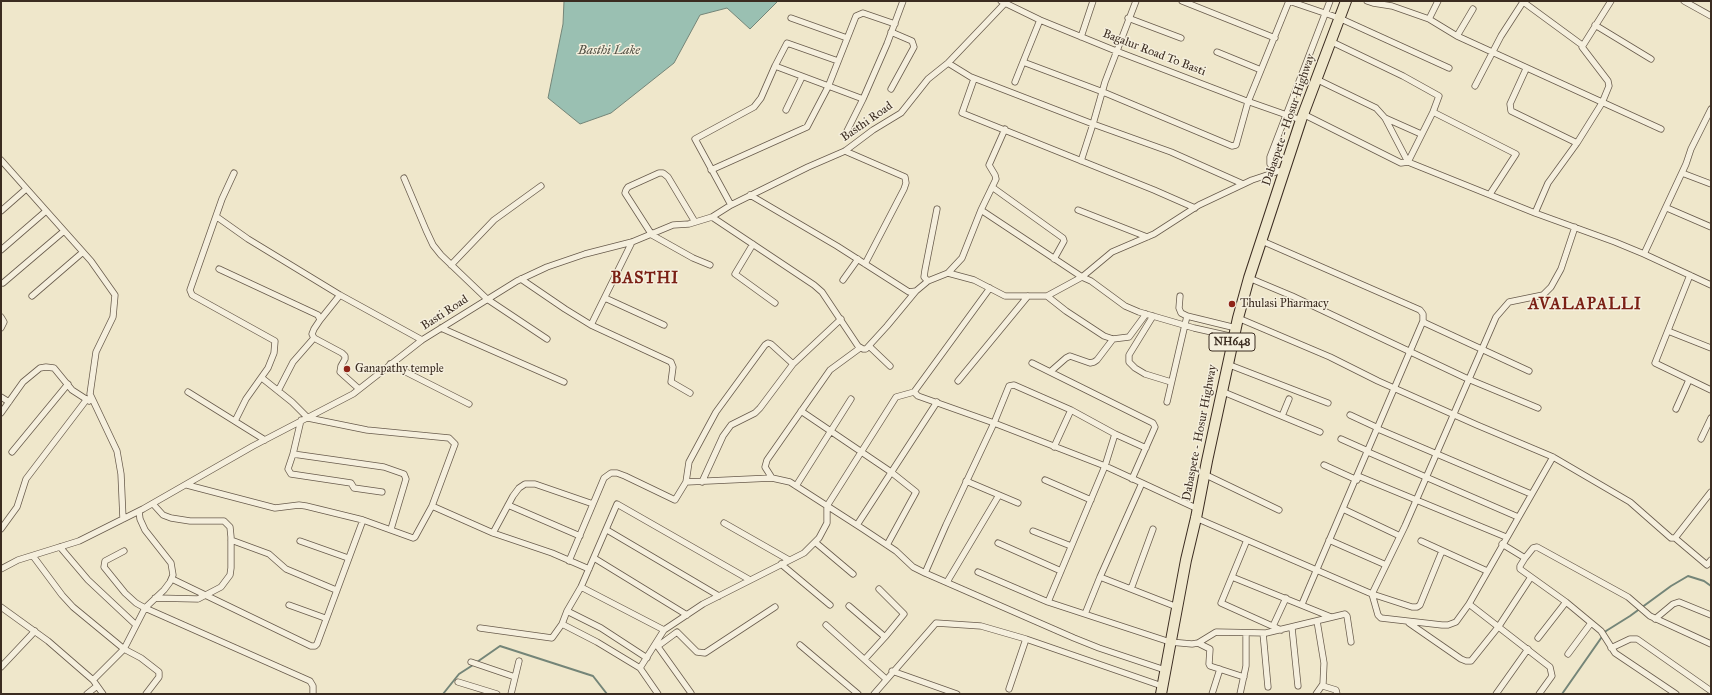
<!DOCTYPE html>
<style>
body{margin:0}
#map{position:relative;width:1712px;height:695px;overflow:hidden;background:#efe7cb;font-family:"IM FELL Great Primer",serif}
canvas{display:block}
.frame{position:absolute;inset:0;border:2px solid #3b2c21;pointer-events:none}
</style>
<div id="map">
<canvas width="1712" height="695"></canvas>
<div class="frame"></div>
</div>
<script>
const g = document.querySelector('canvas').getContext('2d');
g.lineJoin = 'round';
function fillPath(path, color) {
  g.fillStyle = color;
  g.fill(path, 'evenodd');
}
function shape(rows) {
  const path = new Path2D();
  for (const r of rows) {
    path.moveTo(r[0], r[1]);
    for (let i = 2; i < r.length; i += 2) path.lineTo(r[i], r[i + 1]);
  }
  return path;
}
function stroke(path, color, width, dash) {
  g.strokeStyle = color;
  g.lineWidth = width;
  g.lineCap = dash ? 'butt' : 'round';
  g.setLineDash(dash || []);
  g.stroke(path);
}
function label(font, color, halo, rows, align = 'center') {
  g.font = font + ' "IM FELL Great Primer",serif';
  g.lineWidth = 3;
  g.setLineDash([]);
  g.textBaseline = 'middle';
  g.strokeStyle = halo;
  g.fillStyle = color;
  for (const [text, x, y, turn = 0] of rows) {
    g.save();
    g.translate(x, y);
    g.rotate((+turn || 0) * Math.PI / 180);
    g.textAlign = isNaN(turn) ? turn : align;
    if (halo) g.strokeText(text, 0, 0);
    g.fillText(text, 0, 0);
    g.restore();
  }
}
const water = shape([
 [564,1,778,1,750,29,727,8,700,15,674,63,611,113,580,124,548,98,563,24,564,1]
]);
const stream = shape([
 [477,662,500,646,593,676,607,694],
 [443,694,459,674,473,665],
 [1562,694,1606,631,1630,616,1671,586,1688,576,1704,581,1711,586]
]);
const street = shape([
 [1001,1,1040,20,1116,51,1244,100,1301,120],
 [1182,1,1275,38],
 [1289,1,1339,18,1449,68],
 [1367,1,1373,3,1392,6,1429,19],
 [1438,1,1429,19,1457,36,1661,129],
 [1522,1,1582,45],
 [1684,1,1711,16],
 [791,18,847,38],
 [1128,18,1181,38],
 [1040,20,1023,62,1103,92,1232,146,1236,145,1248,102,1289,1],
 [1595,25,1651,59],
 [891,32,912,41,914,47,891,89],
 [1457,36,1473,9],
 [1081,37,1093,1],
 [1330,41,1403,76,1439,96,1433,112,1516,154,1490,194],
 [1217,52,1261,70],
 [948,63,974,79,962,113,1154,190,1195,208],
 [775,66,787,43,838,61],
 [1526,69,1510,104,1511,111,1577,143],
 [971,77,1093,124,1105,82,1136,1],
 [1316,79,1376,108,1385,118,1408,162,1535,213,1615,242,1644,254],
 [1015,82,1023,62],
 [1475,86,1501,36,1523,2],
 [1711,109,1691,149,1686,164,1644,254,1711,285],
 [786,110,802,77],
 [1303,114,1401,163,1408,162,1433,112],
 [1385,118,1421,134],
 [846,133,863,99,887,44,903,1],
 [845,151,905,177,906,183,904,189,865,264],
 [1,160,91,261,115,295,113,317,96,352,90,394,117,451,121,474,123,519],
 [1081,161,1093,124,1171,152,1243,184],
 [711,170,807,127,828,87,856,16,863,13,895,24],
 [1277,171,1270,164,1270,157,1330,1],
 [234,173,222,199,190,290,192,295,275,341,274,353,268,368,246,399,235,421],
 [1682,173,1711,184],
 [404,178,426,230,433,245,441,255,487,299,547,339],
 [992,187,1063,238,1064,241,1054,259],
 [750,195,837,246,909,292,916,291,928,281,948,273,962,258,981,210,1082,277,1091,281,1125,306,1139,312,1194,328,1234,337],
 [731,205,695,139,754,107,761,98,775,66,863,99],
 [1667,208,1711,227],
 [981,210,996,179,995,175,989,165,1005,129],
 [1078,210,1147,237],
 [1,211,26,189],
 [1535,213,1548,183,1577,143,1602,103,1609,86,1608,81,1582,47,1611,1],
 [217,217,248,239,340,295,422,340],
 [712,217,814,285,822,292,858,346,863,349,866,349,887,326,916,291],
 [695,222,668,177,663,173,659,173,628,187,626,190,625,193,652,235,693,258,710,265],
 [1262,241,1420,310,1423,314,1423,321,1425,323,1529,371],
 [753,244,735,274,775,303],
 [1,250,46,211],
 [451,265,494,220,541,186],
 [219,269,318,315,320,320,314,329,312,334,314,338,342,353,345,356,345,359,341,366,340,372,359,389],
 [948,273,974,280,1005,296,1047,296,1082,277,1112,252,1154,234,1199,205,1252,180,1285,169],
 [1690,275,1655,363,1711,390],
 [1249,278,1292,296,1468,379,1538,408],
 [521,279,565,309,591,325,671,362,673,367,671,382,690,393],
 [843,280,858,259],
 [928,281,924,277,925,270,937,209],
 [3,283,64,231],
 [32,296,83,252],
 [1047,296,1066,311,1104,336,1113,339,1129,337,1146,314],
 [1180,296,1179,308,1181,313,1187,316,1236,328],
 [605,298,664,325],
 [1153,316,1129,355,1129,362,1135,368,1145,374,1171,382],
 [1,317,4,322,1,328],
 [1238,318,1330,357,1378,381,1477,425,1553,457,1630,502,1671,538,1675,538,1711,492],
 [320,320,340,295],
 [591,325,632,242],
 [441,328,564,382],
 [1668,331,1711,348],
 [869,346,890,366],
 [1032,363,1153,423,1155,427,1132,479],
 [390,364,469,404],
 [1227,364,1328,403],
 [1050,372,1066,358,1070,356,1090,363,1094,362,1097,360,1113,339],
 [262,378,292,402,308,418,367,430,449,438,455,444,432,506,493,533,552,553,589,569],
 [958,381,1028,296],
 [278,391,293,362,314,338],
 [1221,391,1320,432],
 [188,392,265,440],
 [914,392,918,396,994,423,1009,386,1014,385,1071,410,1115,434,1105,466,1048,602,1170,642,1192,644,1198,643,1216,632,1266,633,1345,614,1347,616,1351,642],
 [1,397,9,402],
 [1167,402,1187,316],
 [1676,409,1689,380],
 [801,411,891,472,916,492,887,545],
 [1,413,23,382,40,368,46,367,54,368,72,390,89,401],
 [1350,415,1378,428],
 [1282,416,1289,399],
 [301,420,293,454,384,467,404,474,406,479,391,529],
 [1378,429,1531,494],
 [1115,434,1146,448],
 [1341,439,1368,451],
 [1701,439,1711,418],
 [1054,447,1071,410],
 [12,452,68,384],
 [1368,452,1518,517],
 [293,454,288,469,291,474,351,483,354,488,382,492],
 [1324,465,1357,480],
 [1204,474,1279,510],
 [1358,476,1506,537],
 [772,478,765,467,767,460,830,370,860,348],
 [1045,480,1091,500],
 [966,481,1018,503],
 [686,482,689,462,716,412,765,345,768,343,771,344,793,364],
 [702,482,723,436,731,425,755,413,760,408,793,364,841,319],
 [1142,483,1198,509],
 [187,485,275,508,299,505,306,506,363,520,413,538,415,537,432,506],
 [796,486,851,399],
 [153,504,163,515,171,518,190,521,224,521,230,527,231,537,231,568,230,575,221,587,198,599,155,598],
 [508,505,580,536],
 [1343,509,1400,536],
 [1196,518,1372,594,1405,526,1496,317,1509,302,1543,295,1551,287,1561,269,1575,227],
 [724,523,789,560],
 [857,525,937,402],
 [1,529,17,507,26,479,87,399],
 [607,530,719,596],
 [1033,531,1071,546],
 [493,533,513,496,519,488,525,484,535,484,593,504],
 [1675,538,1707,565,1711,560],
 [231,540,269,554,286,569,336,590],
 [1247,540,1221,603,1281,630],
 [1329,540,1386,565],
 [300,541,348,558],
 [1421,541,1487,571],
 [815,542,853,574],
 [998,543,1061,571],
 [1502,544,1525,558,1520,566,1520,569,1566,602,1601,631,1615,653,1676,694],
 [60,547,88,580,136,625],
 [124,551,105,561,104,567,125,593,136,603,145,608,310,681,313,686,313,694],
 [33,556,62,595,73,607,124,649,141,658,159,672,159,677,146,694],
 [594,558,687,615],
 [1525,558,1533,548,1537,547,1628,597,1650,616,1711,644],
 [569,561,604,478,611,473,617,473,625,476,675,500,686,482,772,478,790,482,863,529,896,551,913,567,925,573],
 [781,564,830,605],
 [1,569,18,560,79,541,143,509,253,446,353,394,422,340,517,281,547,267,585,254,632,242,673,225,689,224,712,217,731,205,808,167,845,151,873,130,901,113,928,79,948,63,1007,1],
 [978,572,1048,602],
 [1232,577,1331,617],
 [172,579,311,646,315,646,317,644,363,520],
 [947,582,999,495],
 [581,587,617,504,750,580],
 [1131,589,1153,529],
 [1372,594,1378,615,1381,618,1442,625,1448,625,1456,622,1469,604,1553,457],
 [1372,594,1412,607,1417,607,1420,605,1442,551],
 [1302,604,1423,321],
 [1469,604,1550,667,1552,676,1539,694],
 [289,605,325,618],
 [849,606,885,637],
 [1,607,48,641,93,680,103,694],
 [567,611,581,587,664,630],
 [1085,614,1100,577],
 [1655,619,1673,604,1679,602,1711,615],
 [1409,623,1461,659,1466,661,1471,661,1499,626,1531,577],
 [562,624,567,611,601,628,647,658],
 [826,625,886,679],
 [1273,626,1286,598],
 [480,628,552,638,562,624,597,642,640,668,664,630,703,604,804,553,819,538,827,523,827,506,896,397,914,392,990,288],
 [1292,628,1298,686],
 [1263,633,1268,687],
 [1538,638,1566,602],
 [1198,643,1210,649,1209,664,1210,666,1244,677],
 [656,644,691,693],
 [800,645,858,694],
 [658,646,677,632,697,652,705,653,775,607],
 [1611,648,1630,639,1637,639,1711,691],
 [1568,654,1591,623],
 [865,659,885,637,904,614,879,589],
 [471,662,515,677],
 [1,667,35,631],
 [640,668,658,694],
 [1165,670,1099,648,1074,638,925,573,946,525,994,423,1105,466,1142,483,1100,577,1177,607],
 [892,671,957,694],
 [93,680,124,649,145,608,164,590,170,582,173,575,171,563,145,530,140,519,139,511],
 [458,682,497,694],
 [1323,686,1336,690,1337,694],
 [1009,689,1026,639],
 [87,694,97,686],
 [511,694,519,661],
 [874,694,936,623,981,626,1026,639,1162,686],
 [1212,694,1220,669],
 [1240,694,1246,666,1246,633],
 [1316,694,1323,684,1324,663,1317,621],
 [1496,694,1528,649]
]);
const highway = shape([
 [1161,694,1186,560,1196,518,1207,461,1238,318,1249,278,1301,120,1346,1]
]);
const markers = [
 [1232,304,4,"#8f2418"],
 [347,369,4,"#8f2418"]
];
const shields = [
 [1232,342,46]
];
const shieldNames = [
 ["NH648",1232,342]
];
const streetNames = [
 ["Bagalur Road To Basti",1154,53,21],
 ["Dabaspete - Hosur Highway",1289,120,-71],
 ["Basthi Road",867,122,-35],
 ["Basti Road",445,313,-33],
 ["Dabaspete - Hosur Highway",1200,433,-79]
];
const poiNames = [
 ["Thulasi Pharmacy",1240,304],
 ["Ganapathy temple",355,369]
];
const waterNames = [
 ["Basthi Lake",609,51]
];
const districtNames = [
 ["BASTHI",645,279],
 ["AVALAPALLI",1585,305]
];
fillPath(water, '#9ac0b2');
stroke(water, '#748578', 1);
stroke(stream, '#748578', 2);
stroke(street, '#685b4c', 7);
stroke(highway, '#3b2c21', 12);
stroke(street, '#f5efdd', 5.5);
stroke(highway, '#efe7cb', 10);
for (const [x, y, r, color] of markers) {
  const dot = new Path2D();
  dot.arc(x, y, r, 0, 2 * Math.PI);
  g.fillStyle = color;
  g.fill(dot);
  stroke(dot, '#f5efdd', 1.5);
}
for (const [x, y, w] of shields) {
  const box = new Path2D();
  box.roundRect(x - w / 2, y - 9, w, 18, 3);
  g.fillStyle = '#f5efdd';
  g.fill(box);
  stroke(box, '#3b2c21', 1);
}
label('bold 11px', '#3b2c21', null, shieldNames);
label('12px', '#3b2c21', '#f5efdd', streetNames);
label('12px', '#3b2c21', '#f5efdd', poiNames, 'left');
label('italic 13px', '#535145', '#f5efdd', waterNames);
g.letterSpacing = '1px';
label('bold 16px', '#7a1f14', '#f5efdd', districtNames);
g.letterSpacing = '0px';
</script>
